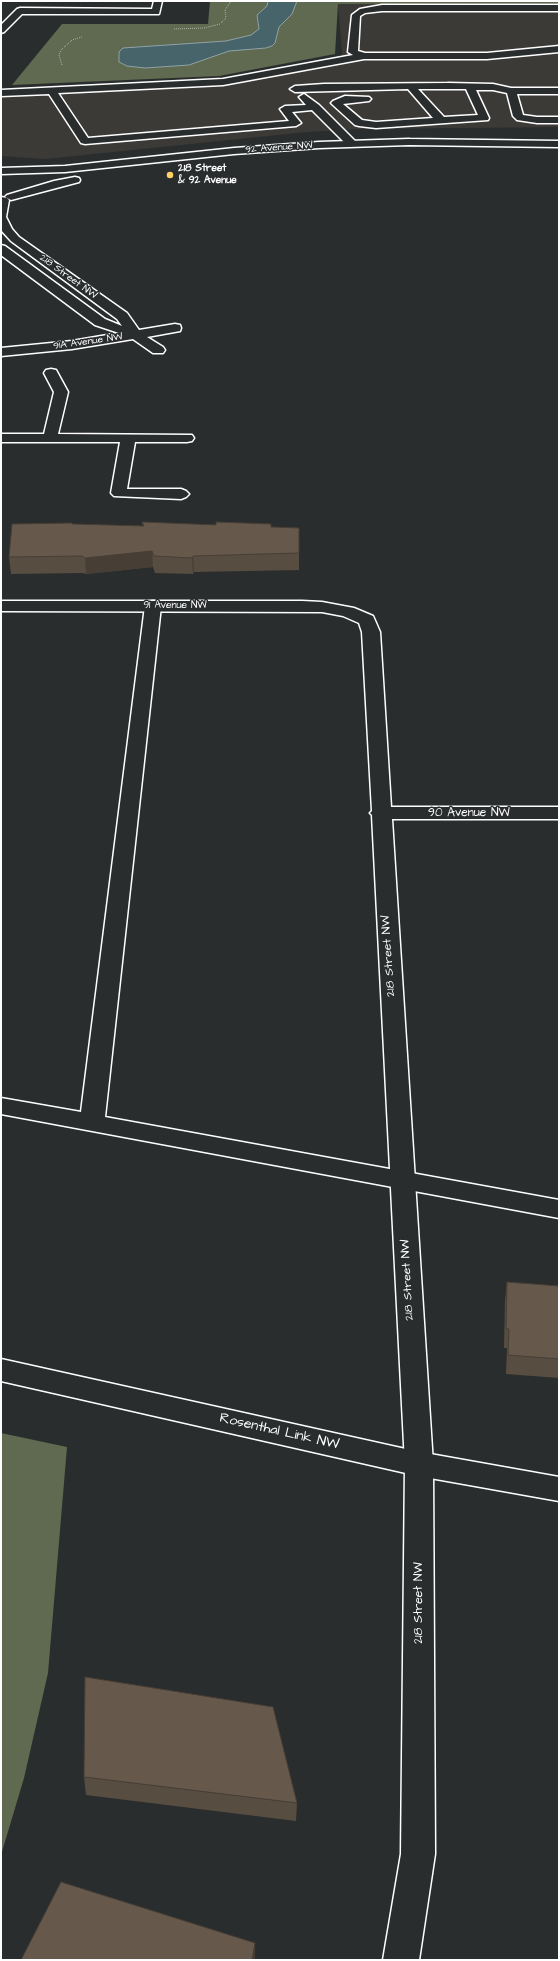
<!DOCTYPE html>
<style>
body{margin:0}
#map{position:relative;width:560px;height:1961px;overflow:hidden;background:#2a2d2e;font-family:"Architects Daughter",sans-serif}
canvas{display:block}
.frame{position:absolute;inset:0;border:2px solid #fff;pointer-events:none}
</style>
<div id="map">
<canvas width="560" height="1961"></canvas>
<div class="frame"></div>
</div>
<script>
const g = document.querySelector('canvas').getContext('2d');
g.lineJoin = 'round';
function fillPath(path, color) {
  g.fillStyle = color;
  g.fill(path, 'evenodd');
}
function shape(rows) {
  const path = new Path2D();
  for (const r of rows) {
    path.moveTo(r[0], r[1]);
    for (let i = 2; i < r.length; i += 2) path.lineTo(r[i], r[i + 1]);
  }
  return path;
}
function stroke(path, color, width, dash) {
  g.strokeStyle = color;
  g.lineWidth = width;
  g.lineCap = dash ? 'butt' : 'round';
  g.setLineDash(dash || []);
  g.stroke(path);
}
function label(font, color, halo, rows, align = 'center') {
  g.font = font + ' "Architects Daughter",sans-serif';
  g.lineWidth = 3;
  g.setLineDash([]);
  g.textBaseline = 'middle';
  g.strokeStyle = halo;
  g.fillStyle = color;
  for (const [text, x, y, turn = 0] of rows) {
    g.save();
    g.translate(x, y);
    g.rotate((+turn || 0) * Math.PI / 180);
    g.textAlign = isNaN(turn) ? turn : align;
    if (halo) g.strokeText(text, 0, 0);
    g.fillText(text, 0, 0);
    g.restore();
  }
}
const built = shape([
 [559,3,559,127,361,129,307,132,45,159,1,156,1,96,221,86,343,64,338,4]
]);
const green = shape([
 [210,1,559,1,559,3,338,4,335,54,219,76,12,85,62,24,208,24],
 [1,1433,67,1447,48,1673,24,1778,1,1855]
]);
const water = shape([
 [268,1,297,1,292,14,279,27,275,43,272,46,266,48,229,51,189,65,145,68,127,66,119,62,119,52,123,48,226,41,251,35,259,29,257,15,267,6,268,1]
]);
const path = shape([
 [174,29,204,28,220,24,226,18,225,10,231,1],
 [62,65,59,55,61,50,72,40,82,37]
]);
const service = shape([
 [154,1,162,1,159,14,22,14,4,32,1,33,1,25,17,9,20,8,152,9,154,1],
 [382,5,559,5,559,11,382,11,365,13,360,16,358,51,365,53,487,53,559,46,559,52,487,59,364,59,223,85,58,93,88,138,289,121,280,109,285,106,306,105,299,97,304,94,319,105,355,141,356,143,351,146,347,145,312,110,292,112,301,123,296,126,85,144,81,143,49,94,1,96,1,90,223,79,353,55,348,52,352,15,360,9,382,5],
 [448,83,493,84,511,88,559,88,559,94,517,94,523,115,537,117,559,117,559,123,537,123,517,120,513,116,507,93,493,90,476,90,489,118,488,120,376,128,359,126,355,125,333,105,331,103,333,101,345,96,369,97,371,99,369,101,343,104,362,120,376,122,433,118,408,89,295,92,290,89,295,86,324,84,448,83],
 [418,89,466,89,478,115,444,117,418,89],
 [51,369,56,370,68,392,58,434,192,435,194,438,192,441,187,442,135,442,127,489,181,489,186,491,189,494,186,497,181,499,114,496,111,493,120,442,1,442,1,434,44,434,54,392,44,373,46,370,51,369],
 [153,601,159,602,161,606,105,1117,559,1200,559,1218,1,1114,1,1098,81,1112,145,606,147,602,153,601]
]);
const minor = shape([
 [1,197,7,198,9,200,6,217,12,229,19,237,127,313,139,330,175,324,180,325,181,328,180,331,147,337,163,347,165,350,163,353,153,353,133,339,72,349,1,356,1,348,72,341,119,333,95,325,1,255,1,245,5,246,105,319,122,326,117,319,11,241,1,230,1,197],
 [1,601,302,601,322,602,354,608,373,616,380,632,391,807,559,807,559,819,392,819,433,1464,435,1854,419,1960,383,1960,401,1854,405,1464,372,815,370,813,372,811,362,632,359,623,343,616,322,612,1,611,1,601]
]);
const tertiary = shape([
 [1,1359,419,1452,559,1477,559,1501,419,1476,1,1381,1,1359]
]);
const secondary = shape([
 [409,139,559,141,559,147,409,145,319,148,234,154,65,172,1,174,1,168,65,166,234,148,319,142,409,139],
 [75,177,79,178,80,180,79,182,11,200,5,197,7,195,54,181,75,177]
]);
const wall = shape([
 [142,522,299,528,299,570,194,572,193,574,155,573,153,567,86,574,83,573,11,574,9,557,72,524,143,526],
 [507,1282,559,1299,559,1378,506,1374,507,1348,504,1348,505,1301],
 [84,1777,297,1803,296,1821,86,1795]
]);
const shadedWall = shape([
 [152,551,153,567,86,574,85,558],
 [193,556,194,572,193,574,192,558],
 [255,1943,255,1960,252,1960]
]);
const building = shape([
 [142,522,216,525,216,522,271,524,271,527,299,528,299,553,193,556,192,558,154,556,152,551,85,558,82,556,9,557,12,524,72,523,72,524,144,526,142,522],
 [507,1282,559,1286,559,1359,508,1355,509,1329,506,1329,507,1282],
 [85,1677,273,1707,297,1803,84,1777,85,1677],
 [61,1882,255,1943,252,1960,21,1960,61,1882]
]);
const markers = [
 [170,175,4,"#ffd166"]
];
const farStreetnames = [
 ["92 Avenue NW",279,148,-4],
 ["218 Street NW",68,277,36],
 ["91A Avenue NW",88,342,-8],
 ["91 Avenue NW",175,606]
];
const farPoinames = [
 ["218 Street",178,169],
 ["& 92 Avenue",178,181]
];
const streetNames = [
 ["90 Avenue NW",469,813],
 ["218 Street NW",389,956,-94],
 ["218 Street NW",408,1280,-93],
 ["218 Street NW",419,1603,-90]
];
const nearStreetnames = [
 ["Rosenthal Link NW",279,1432,13]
];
fillPath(built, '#3c3a37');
fillPath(green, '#5f6a51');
fillPath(water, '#46646a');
stroke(water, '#90a2a6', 1);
stroke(service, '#fff', 3);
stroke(minor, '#fff', 3);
stroke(tertiary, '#fff', 3);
stroke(secondary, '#fff', 3);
stroke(path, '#fff', 1, [0.5, 1.5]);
fillPath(service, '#2a2d2e');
fillPath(minor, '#2a2d2e');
fillPath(tertiary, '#2a2d2e');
fillPath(secondary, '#2a2d2e');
fillPath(wall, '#584d41');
fillPath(shadedWall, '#473e35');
fillPath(building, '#66594c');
stroke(building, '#473e35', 1);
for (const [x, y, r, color] of markers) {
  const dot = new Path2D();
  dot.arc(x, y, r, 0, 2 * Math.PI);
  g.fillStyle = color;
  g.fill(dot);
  stroke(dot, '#2a2d2e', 1.5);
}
label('10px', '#fff', '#2a2d2e', farStreetnames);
label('bold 10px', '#fff', '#2a2d2e', farPoinames, 'left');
label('12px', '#fff', '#2a2d2e', streetNames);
label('14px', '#fff', '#2a2d2e', nearStreetnames);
</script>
